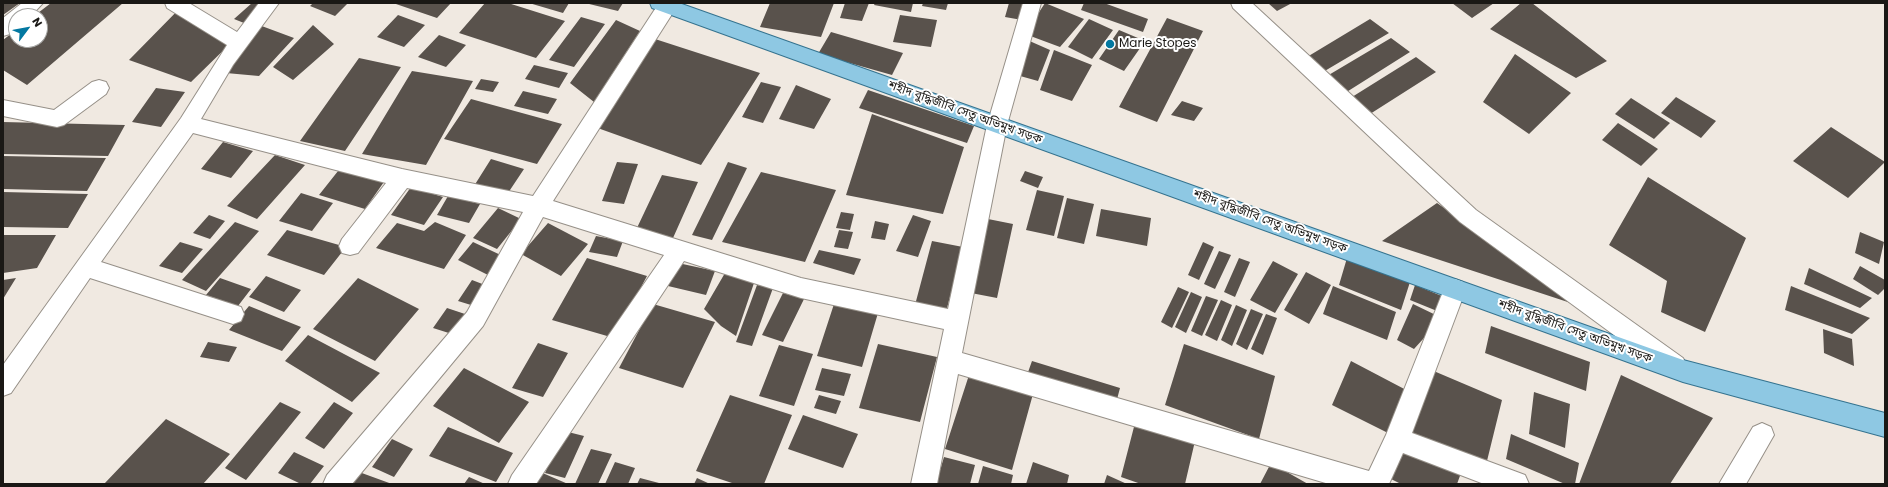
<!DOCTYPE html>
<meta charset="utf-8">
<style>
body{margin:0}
#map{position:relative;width:1888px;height:487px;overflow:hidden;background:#f0e9e1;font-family:Poppins,sans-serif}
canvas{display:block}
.frame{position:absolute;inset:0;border:4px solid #1a1815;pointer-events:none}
.north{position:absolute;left:8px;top:8px;width:40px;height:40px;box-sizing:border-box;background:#fff;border:1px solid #a3a3a1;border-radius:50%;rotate:58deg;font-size:11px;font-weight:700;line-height:16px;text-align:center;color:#1a1815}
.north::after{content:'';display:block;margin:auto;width:14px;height:18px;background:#0378a1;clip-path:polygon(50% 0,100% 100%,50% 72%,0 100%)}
</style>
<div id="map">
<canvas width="1888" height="487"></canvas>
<div class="frame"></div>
<div class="north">N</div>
</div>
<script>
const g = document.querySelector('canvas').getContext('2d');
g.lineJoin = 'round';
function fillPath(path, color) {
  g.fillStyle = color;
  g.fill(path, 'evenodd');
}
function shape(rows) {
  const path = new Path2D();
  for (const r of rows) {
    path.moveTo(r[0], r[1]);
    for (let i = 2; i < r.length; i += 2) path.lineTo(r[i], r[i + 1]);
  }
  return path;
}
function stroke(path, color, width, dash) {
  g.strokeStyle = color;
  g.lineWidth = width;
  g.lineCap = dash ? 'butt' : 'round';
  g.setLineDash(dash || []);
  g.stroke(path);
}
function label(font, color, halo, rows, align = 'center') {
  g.font = font + ' Poppins,"Noto Sans Bengali",sans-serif';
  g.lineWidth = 4;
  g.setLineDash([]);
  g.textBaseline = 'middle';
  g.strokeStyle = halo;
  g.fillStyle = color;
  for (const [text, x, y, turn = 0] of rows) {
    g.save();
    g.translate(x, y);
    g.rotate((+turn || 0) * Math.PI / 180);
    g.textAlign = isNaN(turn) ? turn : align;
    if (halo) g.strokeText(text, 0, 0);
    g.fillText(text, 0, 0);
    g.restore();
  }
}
const building = shape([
 [3,3,20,3,3,15],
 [51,3,123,3,27,85,3,70,3,40,16,30,16,40,40,40,40,16,34,16],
 [185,3,237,37,191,82,129,60],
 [252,3,263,5,244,23,234,19],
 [313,3,348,3,335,16,310,6],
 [393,3,451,3,437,18],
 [485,3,508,3,565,21,536,58,459,33],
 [529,3,569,3,563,13],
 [585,3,623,3,618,11],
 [770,3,834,3,821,37,760,27],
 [845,3,869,3,862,21,840,18],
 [875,3,913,3,911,12,874,5],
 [923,3,948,3,946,10,922,6],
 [1009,3,1026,3,1022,20,1005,17],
 [1045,3,1084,19,1060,47,1025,34],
 [1084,3,1104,3,1148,19,1143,32,1081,10],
 [1268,3,1292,3,1277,11],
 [1452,3,1494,3,1472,18],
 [1521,3,1532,3,1607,61,1576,78,1490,29],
 [398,15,425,25,404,47,377,37],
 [900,15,937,20,931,47,893,42],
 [581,17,605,24,574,67,549,60],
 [1167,18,1203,31,1157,122,1119,107],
 [1089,19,1113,30,1092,59,1068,47],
 [1370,19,1389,33,1323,72,1307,57],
 [616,20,640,31,594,102,570,83],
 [259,25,294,38,259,76,226,73],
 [313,25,334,44,293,80,273,67],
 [1119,30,1145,41,1124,71,1099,59],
 [831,32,903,53,892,75,818,54],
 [439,35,466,45,446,67,418,57],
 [1391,38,1410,52,1345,93,1327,76],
 [655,39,760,73,701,165,592,126],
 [1025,39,1050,50,1038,81,1013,74],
 [1054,50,1092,65,1072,101,1040,90],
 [1515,54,1571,93,1529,134,1483,102],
 [1416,57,1436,72,1370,114,1352,97],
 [359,58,401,67,345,151,300,141],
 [534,65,568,73,559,88,525,79],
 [412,71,473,81,426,165,362,154],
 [481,79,499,82,493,92,475,89],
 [761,82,781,87,763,123,742,117],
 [796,85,831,99,814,129,779,119],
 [156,88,185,92,161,127,132,122],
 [868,90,974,126,967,143,859,108],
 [523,91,557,99,548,114,514,106],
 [1676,97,1716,121,1701,138,1661,113],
 [1631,98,1670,123,1654,139,1615,114],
 [471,99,562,124,537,164,444,139],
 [1182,101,1203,108,1194,121,1171,115],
 [872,114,964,147,943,214,846,195],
 [3,122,125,125,108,156,3,154],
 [1618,123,1658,149,1641,166,1602,140],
 [1831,127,1885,162,1848,198,1793,161],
 [223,142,253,151,231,178,201,169],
 [275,155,305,165,257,219,227,206],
 [3,156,106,158,87,191,3,189],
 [491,159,524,169,506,196,474,186],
 [617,162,638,164,624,204,602,201],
 [728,162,747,168,712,240,692,235],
 [342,166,386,179,365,209,319,195],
 [1025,171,1043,177,1038,188,1020,181],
 [761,172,836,190,805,262,722,242],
 [662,175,698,182,673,238,636,230],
 [1648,177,1746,238,1705,332,1661,312,1667,281,1609,245],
 [411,187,443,197,424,225,391,215],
 [1037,190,1064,196,1054,236,1026,230],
 [3,192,88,194,68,228,3,227],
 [301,193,333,203,312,231,279,221],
 [448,196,480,204,469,223,437,215],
 [1067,198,1094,204,1084,244,1057,238],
 [1437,203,1587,308,1586,308,1382,241],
 [498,208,521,219,497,249,473,238],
 [1101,209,1151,218,1147,246,1096,236],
 [841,212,854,214,850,230,836,228],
 [209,215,225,221,210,239,193,233],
 [913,215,931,221,918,257,896,251],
 [988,219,1013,224,997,298,971,293],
 [875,221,889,224,885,240,871,238],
 [235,222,259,231,206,291,182,280],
 [435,222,466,235,444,269,376,248,397,223,424,231],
 [548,223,588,244,561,276,521,254],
 [287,230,346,247,324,275,267,255],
 [839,230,853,232,848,249,834,247],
 [1860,232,1884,242,1879,264,1855,253],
 [3,235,56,235,37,268,3,273],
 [596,236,623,241,617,257,589,252],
 [932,241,963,247,946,312,915,305],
 [180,242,203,249,182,273,159,266],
 [473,242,507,258,492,277,458,260],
 [1203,242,1214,247,1199,280,1188,275],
 [819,250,861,259,854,275,813,263],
 [1219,251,1231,255,1215,289,1204,284],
 [587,258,647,276,614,338,552,320],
 [1239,258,1250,262,1235,297,1224,292],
 [1347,258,1410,282,1401,310,1339,285],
 [1273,261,1298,274,1275,313,1250,300],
 [678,263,715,271,706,295,668,286],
 [1860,266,1885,280,1885,288,1878,295,1853,279],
 [1809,268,1872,298,1860,308,1804,284],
 [1306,272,1331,285,1309,324,1284,310],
 [725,273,754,283,736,336,721,326,704,309],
 [266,276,301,290,284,312,249,297],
 [16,278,3,299,3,280],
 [220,278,251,289,238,306,206,295],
 [358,278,419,309,375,361,313,329],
 [472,280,485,285,471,305,458,301],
 [757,285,773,288,752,346,736,342],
 [1415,285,1449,299,1442,313,1410,300],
 [1333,286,1396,312,1387,340,1323,314],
 [1791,286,1870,318,1852,334,1785,310],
 [1178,287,1189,292,1172,328,1161,322],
 [1191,292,1202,297,1186,333,1175,327],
 [783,293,804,299,783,342,762,335],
 [1206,296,1218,300,1202,336,1191,331],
 [1221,300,1232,305,1217,341,1205,335],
 [653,304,715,322,683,388,619,368],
 [834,304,878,313,862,367,817,356],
 [1413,304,1442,318,1414,349,1397,340],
 [1236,305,1247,310,1232,346,1221,340],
 [249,306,301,327,282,351,229,330],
 [447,308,465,314,452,334,433,328],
 [1251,309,1263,314,1247,350,1236,344],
 [1266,314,1277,318,1263,355,1251,349],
 [1491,326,1590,362,1586,391,1485,353],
 [1823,329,1852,339,1854,366,1824,353],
 [308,335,380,373,352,402,285,361],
 [208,342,237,347,229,362,200,357],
 [538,343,568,353,543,397,512,388],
 [878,344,937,357,920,422,859,408],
 [1184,344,1275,376,1259,439,1165,405],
 [779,345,813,354,794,406,759,396],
 [1032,361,1120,388,1116,403,1027,375],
 [1351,361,1410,392,1390,434,1332,405],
 [464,368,529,402,499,443,433,406],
 [822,368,851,374,844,396,815,390],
 [1429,369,1502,400,1485,469,1409,435],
 [969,375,1033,394,1012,470,945,449],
 [1621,375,1713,418,1670,484,1579,484],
 [1534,392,1570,404,1565,448,1529,434],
 [730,395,792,415,764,484,735,484,696,471],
 [819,395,841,401,836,414,814,408],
 [280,402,301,412,246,480,225,468],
 [334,402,353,413,324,449,305,438],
 [803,415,858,434,843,468,788,449],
 [166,419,230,454,203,484,104,484],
 [1135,423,1195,441,1185,484,1141,484,1121,477],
 [448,427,513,453,496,482,429,456],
 [564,431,584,436,565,478,545,473],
 [1511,434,1579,463,1575,484,1565,484,1506,459],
 [392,439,413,449,394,477,372,467],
 [1402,445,1461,473,1457,484,1401,484,1389,478],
 [591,449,612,454,598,484,575,484],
 [294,452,324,466,310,484,301,484,278,473],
 [944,457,975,465,970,484,936,484],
 [615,462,635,468,628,484,605,484],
 [1033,462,1069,475,1067,484,1026,484],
 [1271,463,1308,484,1260,484],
 [983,466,1013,475,1011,484,978,484],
 [538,471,568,484,530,484],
 [359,472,392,484,351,484],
 [1107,475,1127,484,1104,484],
 [469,477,485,484,464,484],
 [640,478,659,483,659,484,637,484],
 [697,478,710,484,694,484]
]);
const minor = shape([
 [22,3,43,3,31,16,16,16,16,29,10,34,3,36,3,18,22,3],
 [165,3,189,3,237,32,259,3,279,3,233,65,201,119,402,169,533,196,659,3,675,3,676,6,674,11,553,201,801,278,948,309,987,125,1023,3,1041,3,1007,125,962,353,1369,471,1386,435,1444,289,1447,282,1455,279,1463,282,1466,289,1412,433,1525,475,1529,484,1484,484,1403,453,1389,484,1329,484,958,374,937,484,911,484,944,329,801,298,684,261,536,484,508,484,512,475,664,255,543,217,483,326,352,484,323,484,327,475,467,312,523,212,407,188,358,253,350,255,342,253,339,246,342,239,386,183,193,133,101,262,241,307,244,314,241,321,233,324,90,278,11,393,3,396,3,365,181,118,227,45,167,8,165,3],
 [1231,3,1252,3,1476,210,1683,358,1687,366,1683,374,1675,377,1667,374,1460,222,1233,8,1231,3],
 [99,80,106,82,109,88,106,94,64,125,57,127,3,116,3,100,54,110,92,82,99,80],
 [1762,423,1771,427,1774,435,1746,484,1719,484,1753,427,1762,423]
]);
const major = shape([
 [650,3,679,3,1683,360,1885,413,1885,437,1683,382,652,8,650,3]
]);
const markers = [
 [1110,44,5,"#0378a1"]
];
const poiNames = [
 ["Marie Stopes",1119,44]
];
const streetNames = [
 ["শহীদ বুদ্ধিজীবি সেতু অভিমুখ সড়ক",965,113,20],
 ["শহীদ বুদ্ধিজীবি সেতু অভিমুখ সড়ক",1270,222,20],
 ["শহীদ বুদ্ধিজীবি সেতু অভিমুখ সড়ক",1575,332,20]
];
fillPath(building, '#59524c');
stroke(minor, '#969088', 2);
stroke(major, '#35738f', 2);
fillPath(minor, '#fff');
fillPath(major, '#8ec8e3');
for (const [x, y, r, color] of markers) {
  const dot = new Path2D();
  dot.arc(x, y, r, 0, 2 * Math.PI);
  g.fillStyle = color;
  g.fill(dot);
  stroke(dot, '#fff', 1.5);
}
label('12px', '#1a1815', '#fff', poiNames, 'left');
label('12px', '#1a1815', '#fff', streetNames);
</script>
